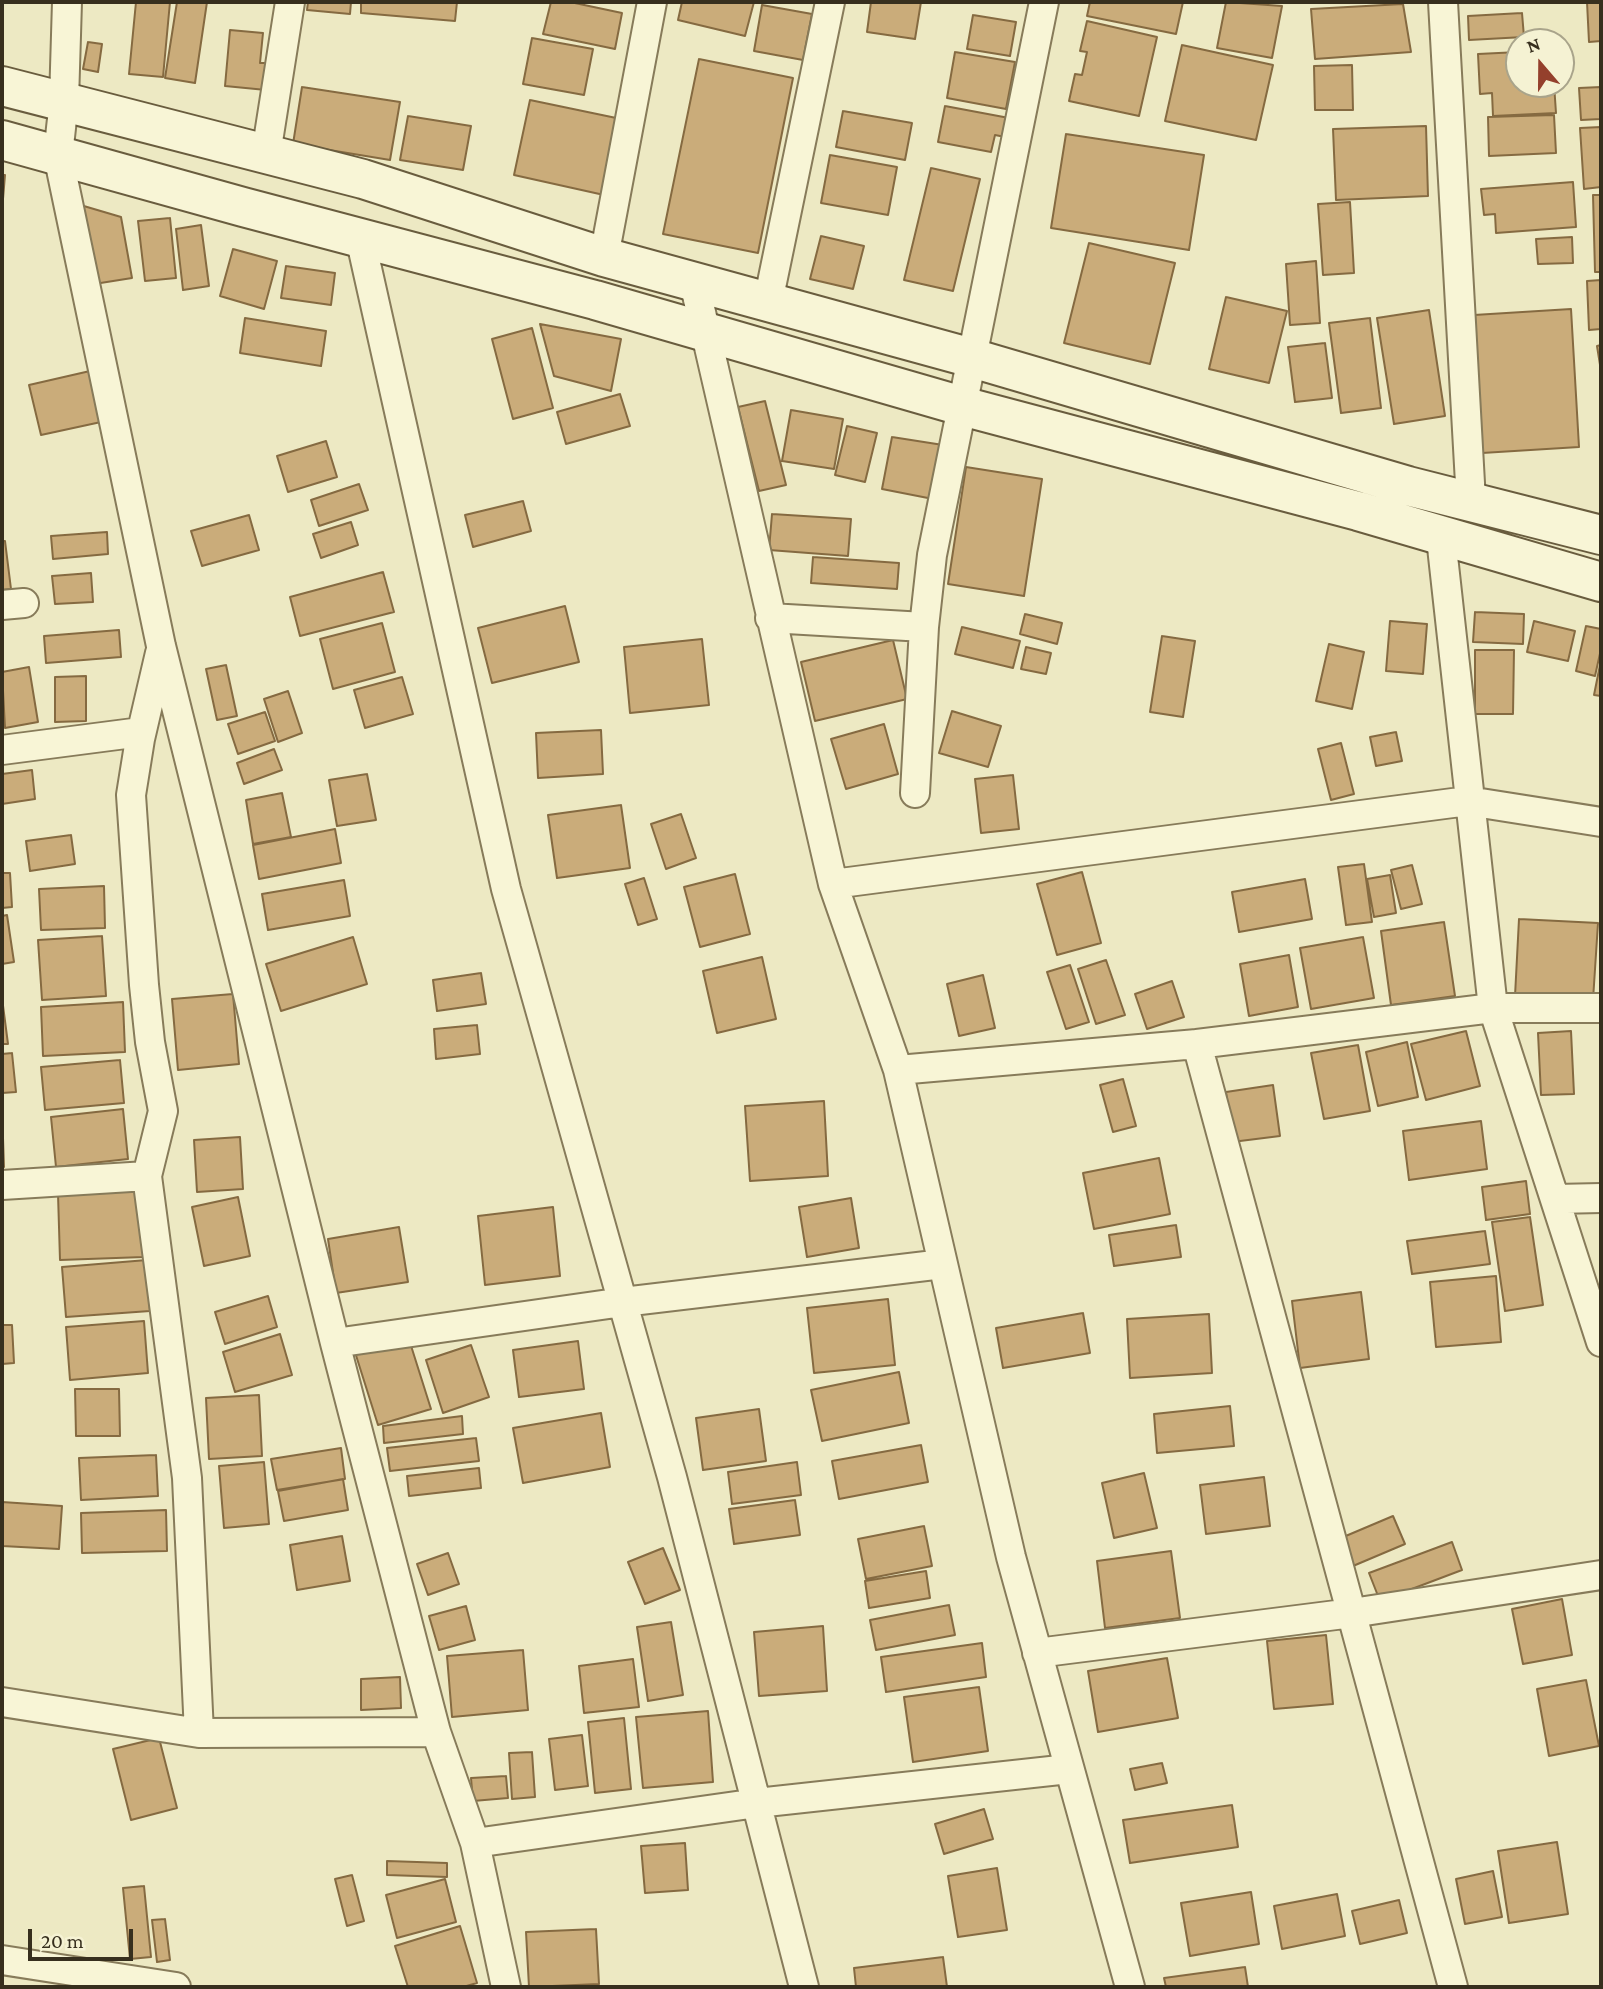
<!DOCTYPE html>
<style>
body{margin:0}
#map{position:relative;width:1603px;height:1989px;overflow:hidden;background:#ede9c3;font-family:"Crimson Pro",serif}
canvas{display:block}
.frame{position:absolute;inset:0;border:4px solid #372f1e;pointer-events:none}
.north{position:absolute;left:1505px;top:28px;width:70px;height:70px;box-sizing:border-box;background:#f5f2d3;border:2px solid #a9a48b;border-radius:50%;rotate:340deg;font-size:19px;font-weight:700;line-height:28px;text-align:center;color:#372f1e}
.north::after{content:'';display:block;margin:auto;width:24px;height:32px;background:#94402c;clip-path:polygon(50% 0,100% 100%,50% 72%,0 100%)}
.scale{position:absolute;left:28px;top:1929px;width:105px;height:32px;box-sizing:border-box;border:4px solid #372f1e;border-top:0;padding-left:9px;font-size:21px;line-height:24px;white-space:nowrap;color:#372f1e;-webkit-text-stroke:5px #f5f2d3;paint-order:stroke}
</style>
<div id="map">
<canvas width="1603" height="1989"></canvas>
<div class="frame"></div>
<div class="north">N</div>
<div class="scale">20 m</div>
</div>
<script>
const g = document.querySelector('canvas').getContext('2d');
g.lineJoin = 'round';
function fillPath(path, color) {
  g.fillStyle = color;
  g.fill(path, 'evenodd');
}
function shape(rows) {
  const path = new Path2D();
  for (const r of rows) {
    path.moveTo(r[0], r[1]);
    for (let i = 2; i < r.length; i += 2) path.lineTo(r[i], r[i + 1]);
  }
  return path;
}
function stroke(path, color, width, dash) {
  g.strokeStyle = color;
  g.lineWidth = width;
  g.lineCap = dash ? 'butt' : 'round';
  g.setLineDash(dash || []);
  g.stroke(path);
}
const building = shape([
 [136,2,170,2,163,77,129,74,136,2],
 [177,2,207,2,195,83,165,78,177,2],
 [308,2,351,2,350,14,307,10,308,2],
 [361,2,457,2,455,21,361,13,361,2],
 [551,2,570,2,622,13,615,49,543,34,551,2],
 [682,2,754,2,745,36,678,20,682,2],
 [871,2,921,2,915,39,867,32,871,2],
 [1090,2,1183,2,1176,34,1087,16,1090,2],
 [1226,2,1282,6,1272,58,1217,48,1226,2],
 [1587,2,1601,2,1601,41,1589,42,1587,2],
 [1403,4,1411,52,1315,59,1311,9,1403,4],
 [762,5,812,14,803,60,754,51,762,5],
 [1522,13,1524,37,1469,40,1468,16,1522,13],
 [973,15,1016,22,1010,56,967,49,973,15],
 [1087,21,1157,37,1139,116,1069,101,1075,74,1082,75,1087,52,1080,51,1087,21],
 [230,30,263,33,260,63,269,63,266,90,225,86,230,30],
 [532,38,593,49,584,95,523,84,532,38],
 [88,42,102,44,98,72,83,69,88,42],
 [1182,45,1273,65,1256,140,1165,121,1182,45],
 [955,52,1015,62,1006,109,947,98,955,52],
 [1519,52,1519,84,1554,84,1556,113,1493,116,1492,93,1480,94,1478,54,1519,52],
 [699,59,793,78,758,253,663,234,699,59],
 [1352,65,1353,110,1315,110,1314,66,1352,65],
 [302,87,400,102,390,160,293,144,302,87],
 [1601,87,1601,119,1581,120,1579,88,1601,87],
 [530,100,621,119,604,195,514,175,530,100],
 [945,106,1009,118,1005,137,995,135,991,152,938,142,945,106],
 [843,111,912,123,905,160,836,147,843,111],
 [1554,115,1556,153,1489,156,1488,117,1554,115],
 [408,116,471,126,463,170,400,160,408,116],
 [1426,126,1428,196,1336,200,1333,129,1426,126],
 [1601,127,1601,187,1584,189,1580,128,1601,127],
 [1066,134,1204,155,1189,250,1051,228,1066,134],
 [830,155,897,167,888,215,821,203,830,155],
 [931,168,980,179,953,291,904,280,931,168],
 [2,175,5,175,2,211,2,175],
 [1573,182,1576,227,1496,233,1495,214,1484,215,1481,189,1573,182],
 [1593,195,1601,195,1601,272,1595,272,1593,195],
 [1350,202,1354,273,1323,275,1318,204,1350,202],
 [77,204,121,217,132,278,88,285,77,204],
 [170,218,176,278,145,281,138,221,170,218],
 [201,225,209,286,183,290,176,229,201,225],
 [821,236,864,246,853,289,810,279,821,236],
 [1572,237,1573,263,1538,264,1536,239,1572,237],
 [1089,243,1175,263,1150,364,1064,343,1089,243],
 [233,249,277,261,264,309,220,296,233,249],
 [1316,261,1320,323,1290,325,1286,264,1316,261],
 [286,266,335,273,331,305,281,298,286,266],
 [1601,280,1601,329,1589,330,1587,281,1601,280],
 [1226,297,1287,311,1269,383,1209,369,1226,297],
 [1571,309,1579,447,1482,453,1474,315,1571,309],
 [1429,310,1445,416,1394,424,1377,318,1429,310],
 [245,318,326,331,321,366,240,353,245,318],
 [1370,318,1381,408,1341,413,1329,323,1370,318],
 [540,324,621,339,611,391,554,376,540,324],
 [532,328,553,408,513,419,492,339,532,328],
 [1325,343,1332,398,1295,402,1288,347,1325,343],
 [1601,345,1601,371,1597,346,1601,345],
 [90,371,101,422,41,435,29,385,90,371],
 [620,394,630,426,566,444,557,412,620,394],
 [765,401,786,485,759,491,738,407,765,401],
 [791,410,843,419,834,469,782,461,791,410],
 [847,426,877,433,865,482,835,475,847,426],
 [892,437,943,445,933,499,882,489,892,437],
 [326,441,337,477,288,492,277,456,326,441],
 [966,467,1042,479,1024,596,948,584,966,467],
 [359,484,368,510,319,526,311,500,359,484],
 [523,501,531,531,473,547,465,515,523,501],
 [772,514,851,519,848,556,769,550,772,514],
 [249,515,259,550,202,566,191,531,249,515],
 [351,522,358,545,321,558,313,534,351,522],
 [107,532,108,554,53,559,51,536,107,532],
 [2,541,5,541,11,589,2,590,2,541],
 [813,557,899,563,897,589,811,583,813,557],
 [383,572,394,612,300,636,290,597,383,572],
 [91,573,93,602,55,604,52,576,91,573],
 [565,606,579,662,492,683,478,628,565,606],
 [1475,612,1524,614,1523,644,1473,642,1475,612],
 [1025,614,1062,623,1057,644,1020,634,1025,614],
 [1390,621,1427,624,1423,674,1386,671,1390,621],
 [1534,621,1575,631,1568,661,1527,652,1534,621],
 [382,623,395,672,333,689,320,639,382,623],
 [1586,626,1601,629,1601,649,1595,676,1576,671,1586,626],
 [962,627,1020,641,1013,668,955,654,962,627],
 [119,630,121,657,46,663,44,636,119,630],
 [1162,636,1195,641,1183,717,1150,712,1162,636],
 [702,639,709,705,630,713,624,647,702,639],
 [893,640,907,699,815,721,801,662,893,640],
 [1329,644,1364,652,1352,709,1316,701,1329,644],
 [1026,647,1051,653,1046,674,1021,669,1026,647],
 [1475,650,1514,650,1513,714,1475,714,1475,650],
 [1601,660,1601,696,1594,695,1601,660],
 [226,665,237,716,217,720,206,669,226,665],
 [29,667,38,722,5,728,2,672,29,667],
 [86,676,86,721,55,722,55,677,86,676],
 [402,677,413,714,365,728,354,690,402,677],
 [288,691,302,733,278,742,264,699,288,691],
 [952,711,1001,726,988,767,939,753,952,711],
 [265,712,275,741,238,754,228,724,265,712],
 [884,724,898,774,846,789,831,739,884,724],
 [601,730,603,774,538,778,536,733,601,730],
 [1396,732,1402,761,1376,766,1370,737,1396,732],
 [1341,743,1354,794,1331,800,1318,749,1341,743],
 [274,749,282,770,244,784,237,763,274,749],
 [32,770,35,799,2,804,2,774,32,770],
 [367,774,376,820,337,826,329,780,367,774],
 [1013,775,1019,829,981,833,975,779,1013,775],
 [282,793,291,837,253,844,246,800,282,793],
 [621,805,630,868,557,878,548,815,621,805],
 [681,814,696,858,666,869,651,824,681,814],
 [335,829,341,863,259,879,253,845,335,829],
 [71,835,75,864,30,871,26,841,71,835],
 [1364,864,1372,922,1346,925,1338,867,1364,864],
 [1412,865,1422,904,1401,909,1391,870,1412,865],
 [1082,872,1101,943,1057,955,1037,884,1082,872],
 [2,873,10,873,12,907,2,908,2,873],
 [735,874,750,934,700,947,684,887,735,874],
 [1390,875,1396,913,1374,917,1367,879,1390,875],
 [644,878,657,919,638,925,625,884,644,878],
 [1305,879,1312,919,1239,932,1232,892,1305,879],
 [344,880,350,916,268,930,262,894,344,880],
 [104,886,105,928,41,930,39,889,104,886],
 [7,915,14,962,2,964,2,916,7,915],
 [1519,919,1598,923,1593,1000,1515,996,1519,919],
 [1444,922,1455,996,1391,1005,1381,931,1444,922],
 [102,936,106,996,42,1000,38,940,102,936],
 [353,937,367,984,281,1011,266,964,353,937],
 [1363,937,1374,998,1311,1009,1300,948,1363,937],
 [1289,955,1298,1007,1249,1016,1240,964,1289,955],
 [762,957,776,1019,717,1033,703,971,762,957],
 [1106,960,1125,1015,1096,1024,1078,969,1106,960],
 [1070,965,1089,1022,1066,1029,1047,972,1070,965],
 [481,973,486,1004,437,1011,433,980,481,973],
 [983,975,995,1028,959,1036,947,984,983,975],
 [1172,981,1184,1017,1147,1029,1135,994,1172,981],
 [233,994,239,1064,178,1070,172,999,233,994],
 [2,998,8,1044,2,1044,2,998],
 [123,1002,125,1052,43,1056,41,1007,123,1002],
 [477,1025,480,1054,436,1059,434,1029,477,1025],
 [1466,1031,1480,1086,1426,1100,1411,1044,1466,1031],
 [1571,1031,1574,1094,1541,1095,1538,1033,1571,1031],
 [1407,1042,1418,1097,1378,1106,1366,1052,1407,1042],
 [1358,1045,1370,1111,1324,1119,1311,1053,1358,1045],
 [12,1053,16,1092,2,1093,2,1054,12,1053],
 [120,1060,124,1103,45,1110,41,1067,120,1060],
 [1123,1079,1136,1126,1113,1132,1100,1085,1123,1079],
 [1273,1085,1280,1136,1232,1142,1226,1092,1273,1085],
 [824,1101,828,1176,750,1181,745,1106,824,1101],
 [2,1109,4,1167,2,1167,2,1109],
 [123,1109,128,1159,56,1167,51,1117,123,1109],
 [1481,1121,1487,1169,1409,1180,1403,1131,1481,1121],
 [240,1137,243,1189,197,1192,194,1140,240,1137],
 [1159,1158,1170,1214,1094,1229,1083,1173,1159,1158],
 [1526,1181,1530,1214,1486,1220,1482,1187,1526,1181],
 [142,1191,144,1257,60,1260,58,1194,142,1191],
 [238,1197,250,1256,204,1266,192,1207,238,1197],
 [851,1198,859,1248,807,1257,799,1207,851,1198],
 [553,1207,560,1276,485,1285,478,1216,553,1207],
 [1530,1217,1543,1305,1505,1311,1492,1222,1530,1217],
 [1176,1225,1181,1257,1114,1266,1109,1235,1176,1225],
 [399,1227,408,1282,336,1293,328,1239,399,1227],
 [1485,1231,1490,1264,1412,1274,1407,1241,1485,1231],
 [147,1260,150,1311,66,1317,62,1267,147,1260],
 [1496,1276,1501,1342,1436,1347,1430,1282,1496,1276],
 [1361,1292,1369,1359,1300,1368,1292,1301,1361,1292],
 [268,1296,277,1327,225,1344,215,1312,268,1296],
 [888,1299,895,1365,814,1373,807,1308,888,1299],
 [1083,1313,1090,1353,1003,1368,996,1328,1083,1313],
 [1209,1314,1212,1373,1130,1378,1127,1319,1209,1314],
 [144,1321,148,1373,70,1380,66,1327,144,1321],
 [2,1325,12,1325,14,1363,2,1364,2,1325],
 [407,1333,431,1409,378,1425,354,1349,407,1333],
 [280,1334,292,1375,235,1392,223,1352,280,1334],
 [578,1341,584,1389,519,1397,513,1350,578,1341],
 [471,1345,489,1397,443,1413,426,1360,471,1345],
 [899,1372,909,1423,822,1441,811,1390,899,1372],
 [75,1389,119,1389,120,1436,76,1436,75,1389],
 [259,1395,262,1456,209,1459,206,1398,259,1395],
 [1230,1406,1234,1446,1157,1453,1154,1414,1230,1406],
 [759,1409,766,1461,703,1470,696,1418,759,1409],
 [601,1413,610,1467,523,1483,513,1428,601,1413],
 [462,1416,463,1434,384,1443,383,1426,462,1416],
 [476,1438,479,1461,390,1471,387,1448,476,1438],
 [921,1445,928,1482,839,1499,832,1461,921,1445],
 [341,1448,345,1479,277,1490,271,1459,341,1448],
 [156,1455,158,1496,81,1500,79,1458,156,1455],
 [264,1462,269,1524,224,1528,219,1466,264,1462],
 [797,1462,801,1495,732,1504,728,1472,797,1462],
 [479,1468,481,1488,409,1496,407,1476,479,1468],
 [1144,1473,1157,1528,1114,1538,1102,1483,1144,1473],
 [1264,1477,1270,1526,1206,1534,1200,1485,1264,1477],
 [343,1479,348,1510,284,1521,278,1491,343,1479],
 [795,1500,800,1535,734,1544,729,1509,795,1500],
 [2,1502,62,1506,59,1549,2,1546,2,1502],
 [166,1510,167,1551,82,1553,81,1513,166,1510],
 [1393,1516,1405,1544,1353,1566,1341,1538,1393,1516],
 [924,1526,932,1566,866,1579,858,1539,924,1526],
 [342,1536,350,1581,297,1590,290,1545,342,1536],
 [1452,1542,1462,1570,1380,1601,1369,1573,1452,1542],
 [663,1548,680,1590,645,1604,628,1562,663,1548],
 [1171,1551,1180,1618,1105,1628,1097,1561,1171,1551],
 [448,1553,459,1584,428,1595,417,1564,448,1553],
 [926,1571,930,1598,869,1608,865,1581,926,1571],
 [1562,1599,1572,1655,1523,1664,1512,1609,1562,1599],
 [949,1605,955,1635,876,1650,870,1620,949,1605],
 [466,1606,475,1640,439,1650,429,1616,466,1606],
 [671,1622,683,1695,648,1701,637,1627,671,1622],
 [823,1626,827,1691,759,1696,754,1632,823,1626],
 [1326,1635,1333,1704,1274,1709,1267,1641,1326,1635],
 [982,1643,986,1677,886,1692,881,1657,982,1643],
 [523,1650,528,1710,452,1717,447,1656,523,1650],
 [1167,1658,1178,1718,1098,1732,1088,1671,1167,1658],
 [633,1659,639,1707,584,1713,579,1666,633,1659],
 [400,1677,401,1708,361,1710,361,1679,400,1677],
 [1586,1680,1599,1746,1549,1756,1537,1689,1586,1680],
 [979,1687,988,1751,913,1762,904,1697,979,1687],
 [708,1711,713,1782,643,1788,636,1717,708,1711],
 [624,1718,631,1789,595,1793,588,1722,624,1718],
 [582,1735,588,1786,555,1790,549,1739,582,1735],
 [159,1738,177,1808,131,1820,113,1749,159,1738],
 [532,1752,535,1797,512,1799,509,1753,532,1752],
 [1162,1763,1167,1783,1135,1790,1130,1769,1162,1763],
 [506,1776,508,1798,473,1801,471,1778,506,1776],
 [1232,1805,1238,1847,1130,1863,1123,1820,1232,1805],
 [984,1809,993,1839,944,1854,935,1824,984,1809],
 [1557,1842,1568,1914,1509,1923,1498,1851,1557,1842],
 [685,1843,688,1890,645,1893,641,1846,685,1843],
 [387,1861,447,1863,447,1877,387,1875,387,1861],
 [997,1868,1007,1930,958,1937,948,1876,997,1868],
 [1493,1871,1502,1917,1465,1924,1456,1879,1493,1871],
 [352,1875,364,1921,347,1926,335,1879,352,1875],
 [445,1879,456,1922,397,1938,386,1895,445,1879],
 [144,1886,151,1957,130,1959,123,1888,144,1886],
 [1251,1892,1259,1944,1190,1956,1181,1903,1251,1892],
 [1337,1894,1345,1936,1282,1949,1274,1906,1337,1894],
 [1399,1900,1407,1933,1360,1944,1352,1911,1399,1900],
 [165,1919,170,1960,157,1962,152,1920,165,1919],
 [460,1926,477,1983,463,1987,408,1987,395,1946,460,1926],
 [596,1929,599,1984,529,1987,526,1932,596,1929],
 [943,1957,947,1987,856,1987,854,1968,943,1957],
 [1245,1967,1248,1987,1166,1987,1164,1978,1245,1967]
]);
const minor = shape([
 [67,2,64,101,58,155,161,646,335,1343,436,1732,475,1843,506,1987],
 [1443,2,1471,501],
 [266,154,290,2],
 [360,237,506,889,672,1477,804,1987],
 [604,257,652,2],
 [694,282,833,884,1468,801,1601,822],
 [768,302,830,2],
 [1441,538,1493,1008,1197,1044,1453,1987],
 [2,605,24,603],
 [770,618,924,627],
 [2,750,141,732],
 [915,793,924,627,932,555,1044,2],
 [833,884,898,1070],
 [1601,1008,1493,1008,1601,1342],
 [147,1176,187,1478,199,1733],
 [2,1185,147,1176,163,1111,150,1042,144,985,131,795,140,739,160,653],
 [1555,1199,1601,1198],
 [335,1343,623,1302,943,1264],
 [1037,1653,1352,1613,1601,1575],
 [2,1702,199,1733,436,1732],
 [475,1843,757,1803,1069,1769],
 [2,1960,176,1987],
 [1130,1987,1011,1557,898,1070,1197,1044]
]);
const secondary = shape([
 [2,86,363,179,604,257,972,358,1408,486,1601,535],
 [2,140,243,207,595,300,962,406,1358,511,1601,582]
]);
fillPath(building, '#caac7a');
stroke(building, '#856a41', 2);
stroke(minor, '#877b5a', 32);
stroke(secondary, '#695c3e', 42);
stroke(minor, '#f8f5d6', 28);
stroke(secondary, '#f8f5d6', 38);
</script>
